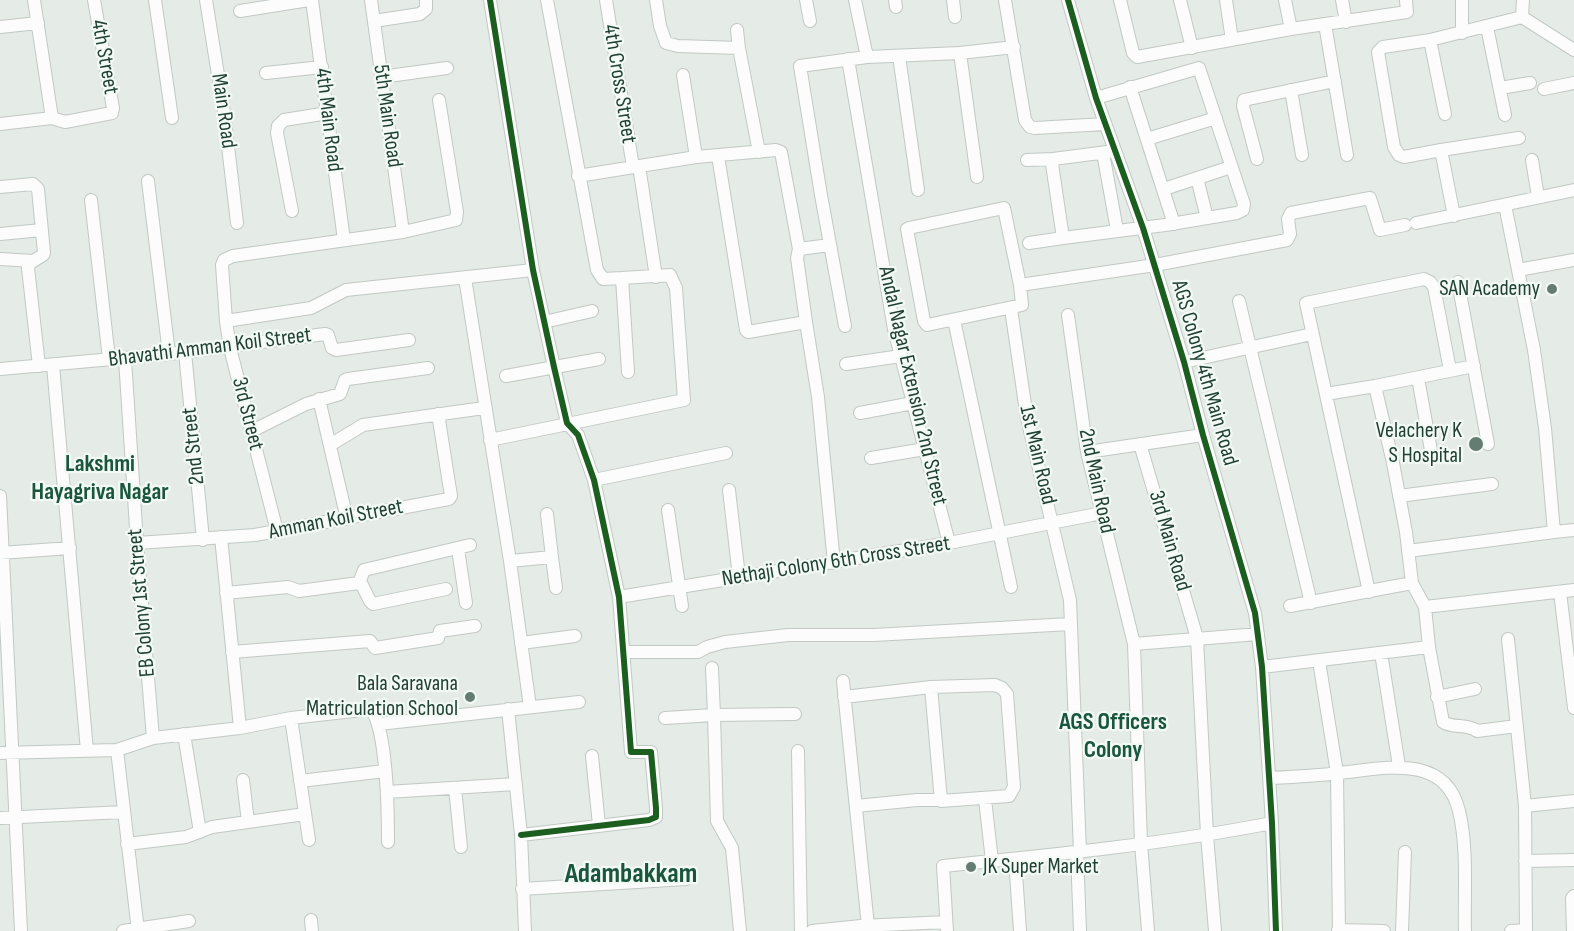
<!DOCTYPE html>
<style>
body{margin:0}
canvas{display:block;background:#e5ebe7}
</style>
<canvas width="1574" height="931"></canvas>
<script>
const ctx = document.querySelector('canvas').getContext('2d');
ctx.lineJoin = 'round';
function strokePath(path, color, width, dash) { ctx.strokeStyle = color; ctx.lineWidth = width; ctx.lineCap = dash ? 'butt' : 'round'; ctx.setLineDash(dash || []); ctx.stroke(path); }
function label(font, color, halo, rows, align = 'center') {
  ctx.font = font + ' "Sofia Sans Condensed",sans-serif'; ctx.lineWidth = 4.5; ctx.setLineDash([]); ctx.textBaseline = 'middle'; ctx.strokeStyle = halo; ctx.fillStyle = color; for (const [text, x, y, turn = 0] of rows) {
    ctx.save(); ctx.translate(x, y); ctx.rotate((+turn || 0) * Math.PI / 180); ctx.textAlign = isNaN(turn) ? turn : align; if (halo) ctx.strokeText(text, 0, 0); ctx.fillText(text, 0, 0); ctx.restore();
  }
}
const minor = new Path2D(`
 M 34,0 L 52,118
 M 155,0 L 172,118
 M 206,0 L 224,112 L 237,223
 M 312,0 L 344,240
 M 371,0 L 403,232
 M 490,0 L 533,270 L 554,367 L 567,423 L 578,435 L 594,480 L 619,597 L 631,752 L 651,752 L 656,808 L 656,817 L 649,820 L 521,835
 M 547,0 L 597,270 L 603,279 L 622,278 L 628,372
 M 606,0 L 633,167
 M 656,0 L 660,26 L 666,43 L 678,46 L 739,48
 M 806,0 L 810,21
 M 855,0 L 867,57
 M 895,0 L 896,7
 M 953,0 L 955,17
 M 1005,0 L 1025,120 L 1030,127 L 1035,128 L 1105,124
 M 1068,0 L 1096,98 L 1143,228 L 1184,362 L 1203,435 L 1255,613 L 1262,667 L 1272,823 L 1276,931
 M 1120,0 L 1133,53 L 1137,57 L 1291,29 L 1407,12 L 1406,0
 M 1180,0 L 1192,48
 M 1226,0 L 1232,40
 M 1285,0 L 1291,29
 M 1342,0 L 1346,22
 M 1462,0 L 1462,33
 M 240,11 L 309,0
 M 1522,17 L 1523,0
 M 374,21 L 420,14 L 426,9 L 426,0
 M 1325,24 L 1347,155
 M 0,27 L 38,23
 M 1487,27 L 1505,115
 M 737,30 L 739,48 L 759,152
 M 1430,40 L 1445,114
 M 960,53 L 977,177
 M 899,56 L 918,190
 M 848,59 L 894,329 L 949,543
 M 266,73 L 322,67
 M 683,75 L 696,157
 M 381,77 L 447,68
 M 1130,87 L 1174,224
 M 1500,88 L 1530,83
 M 1544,89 L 1574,83
 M 1291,90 L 1302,155
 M 1096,98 L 1199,68 L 1244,204 L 1243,210 L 1237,213 L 1165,225 L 1063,238 L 1052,164 L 1053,159 L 1115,151
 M 0,124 L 52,118 L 65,122 L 112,113 L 113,108 L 94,0
 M 1147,139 L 1216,118
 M 1441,150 L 1519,138
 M 1103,153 L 1117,230
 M 1257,159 L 1243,106 L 1244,100 L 1335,81
 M 1027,160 L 1053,159
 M 1532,160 L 1538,197
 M 639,166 L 656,277
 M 578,176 L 696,157 L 776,150 L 781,152 L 799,249 L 797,258 L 806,322 L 748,332 L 746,330 L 718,156
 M 1197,178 L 1207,218
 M 148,181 L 169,354
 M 0,187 L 33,184 L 38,189 L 44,253 L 43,255 L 30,263 L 28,268 L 39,366
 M 1164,189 L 1231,167
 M 91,200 L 109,359
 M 292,211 L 277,133 L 278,126 L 284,120 L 328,113
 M 1454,216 L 1441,150 L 1404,157 L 1399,155 L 1394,147 L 1378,52 L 1383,47 L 1430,40 L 1522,17 L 1574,50
 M 1416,223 L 1574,190
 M 0,234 L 42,230
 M 1029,243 L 1063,238
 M 799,249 L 830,245
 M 0,259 L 33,261
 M 1518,270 L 1574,260
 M 465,278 L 510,561 L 530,707
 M 1458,282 L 1488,444
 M 1020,285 L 1022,305 L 927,325 L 924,321 L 907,229 L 909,228 L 1004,208 L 1020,285 L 1155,265 L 1287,240 L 1290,234 L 1288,219 L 1291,213 L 1370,198 L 1380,230 L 1405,225
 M 1239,301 L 1311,603
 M 1011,309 L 1027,418 L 1070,600 L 1080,852
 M 1068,315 L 1087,452 L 1134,644 L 1141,843 L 1148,931
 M 954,320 L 1011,587
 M 226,321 L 311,308 L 346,290 L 533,270
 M 544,322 L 592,311
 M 806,322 L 818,397 L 834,563
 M 845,326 L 821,195 L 800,66 L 867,57 L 960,53 L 1014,47
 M 185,352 L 203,540
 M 125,359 L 137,543 L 153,738
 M 1184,362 L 1312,334
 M 846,364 L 901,356
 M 53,365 L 87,751
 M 0,369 L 169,354 L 325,334 L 328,335 L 332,348 L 336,350 L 409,340
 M 506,376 L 599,359
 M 1418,378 L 1432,456
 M 1375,386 L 1393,463 L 1406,532 L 1412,583 L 1425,607 L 1429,647 L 1443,722 C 1454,729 1466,723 1477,731 L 1517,726
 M 1326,394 L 1375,386 L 1474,366
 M 319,399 L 347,519
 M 860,413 L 913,403
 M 252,431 L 306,404 L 340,394 L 345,380 L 348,379 L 428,368
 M 490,440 L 684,400 L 676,288 L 670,275 L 622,278
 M 1140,444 L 1197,638 L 1207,835 L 1215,931
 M 330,445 L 363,425 L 484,408
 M 1087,452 L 1203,435
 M 871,458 L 925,449
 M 594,480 L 726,453
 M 729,490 L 739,577
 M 0,496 L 21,931
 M 1399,496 L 1492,484
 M 668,510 L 682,606
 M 547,514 L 552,557
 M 277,531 L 230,348 L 226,321 L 222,265 L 224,260 L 233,256 L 403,232 L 456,220 L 457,212 L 439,100
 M 1554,532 L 1574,530
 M 221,537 L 240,728
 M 137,543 L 255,535 L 449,499 L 451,496 L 438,414
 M 458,549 L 466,603
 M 1408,551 L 1554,532 L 1545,428 L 1534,350 L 1505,205
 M 0,553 L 70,548
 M 510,561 L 552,557 L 556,588
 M 361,583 L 370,601 L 373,604 L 446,589
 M 1369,592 L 1306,303 L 1424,279 L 1430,282 L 1434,287 L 1450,370
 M 1560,592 L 1574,708
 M 226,593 L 288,587 L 299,591 L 359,583 L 364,570 L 470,545
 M 619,597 L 949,543 L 1102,513
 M 1290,606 L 1412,583
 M 1425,607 L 1574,590
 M 1508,639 L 1525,806 L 1526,931
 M 521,643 L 575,636
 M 1134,644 L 1258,634
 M 232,652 L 370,641 L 375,648 L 438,638 L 440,631 L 475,626
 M 623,652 L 698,652 L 707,647 L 725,642 L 788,635 L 874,635 L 1070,624
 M 1381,653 L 1399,766
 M 1319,661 L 1337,773 L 1339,931
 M 1262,667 L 1429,647
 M 843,681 L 868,926
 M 844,697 L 931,687 L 995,685 L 1002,688 L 1007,694 L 1014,787 L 1009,796 L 941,801 L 931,687
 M 1437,697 L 1475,689
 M 508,709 L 521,835 L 525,931
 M 291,718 L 309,840
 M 665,718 L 714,715 L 712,668
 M 379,724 L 579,702
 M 184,734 L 200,832
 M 117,750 L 138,931
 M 798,751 L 801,931
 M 0,753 L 117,750 L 153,738 L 240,728 L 291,718 L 371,709 C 387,730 388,813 388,842
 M 592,756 L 599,825
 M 1269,778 C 1292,777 1316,776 1338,773 C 1382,769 1445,752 1459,811 C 1468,848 1464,893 1465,931
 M 243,780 L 248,822
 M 300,781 L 385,771
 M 455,788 L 461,847
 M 387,792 L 516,784
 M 985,799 L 992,861
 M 856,806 L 917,800 L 941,800
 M 1525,806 L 1574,801
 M 0,818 L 124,812
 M 127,844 L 186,837 L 212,827 L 305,814
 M 1077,853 L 1080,931
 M 1015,859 L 1020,931
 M 1525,861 L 1574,860
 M 522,889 L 686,879
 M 311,920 L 312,931
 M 1338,930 L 1384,931
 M 123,931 L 189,921
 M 740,931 L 732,848 L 717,821 L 714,715 L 795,714
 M 812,931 L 861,926 L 946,922
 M 947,931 L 943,866 C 1053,855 1164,844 1272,823
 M 1402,931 L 1405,852
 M 1511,931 L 1526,930
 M 1573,931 L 1572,898 L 1574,896`);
strokePath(minor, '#c2c8c4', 14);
strokePath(minor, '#fbfcfb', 12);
strokePath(new Path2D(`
 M 490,0 L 533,270 L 554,367 L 567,423 L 578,435 L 594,480 L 619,597 L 631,752 L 651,752 L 656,808 L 656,817 L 649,820 L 521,835
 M 1068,0 L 1096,98 L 1143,228 L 1184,362 L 1203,435 L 1255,613 L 1262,667 L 1272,823 L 1276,931`), '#1b5e20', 6);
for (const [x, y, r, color] of [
 [1552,289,6,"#657c72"],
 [1476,444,8,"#657c72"],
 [470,697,6,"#657c72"],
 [971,867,6,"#657c72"]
]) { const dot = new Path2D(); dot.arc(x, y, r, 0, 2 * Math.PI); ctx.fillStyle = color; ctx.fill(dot); strokePath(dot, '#f3faf5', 2); }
label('22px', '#204133', '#f3faf5', [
 ["4th Street",104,57,80],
 ["4th Cross Street",619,84,81],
 ["Main Road",223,111,82],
 ["5th Main Road",387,116,82],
 ["4th Main Road",328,120,83],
 ["Bhavathi Amman Koil Street",210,348,-7],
 ["AGS Colony 4th Main Road",1204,373,74],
 ["Andal Nagar Extension 2nd Street",912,386,77],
 ["3rd Street",247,414,76],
 ["2nd Street",194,446,-96],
 ["1st Main Road",1037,455,77],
 ["2nd Main Road",1096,481,78],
 ["Amman Koil Street",336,520,-11],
 ["3rd Main Road",1169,541,74],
 ["Nethaji Colony 6th Cross Street",836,562,-9],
 ["EB Colony 1st Street",142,603,-95]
]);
label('22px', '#204133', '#f3faf5', [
 ["SAN Academy",1540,289],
 ["Velachery K",1462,431],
 ["S Hospital",1462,456],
 ["Bala Saravana",458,684],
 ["Matriculation School",458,709],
 ["JK Super Market",983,867,"left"]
], 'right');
label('bold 24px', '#19563d', '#f3faf5', [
 ["Lakshmi",100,465],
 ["Hayagriva Nagar",100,493],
 ["AGS Officers",1113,723],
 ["Colony",1113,751]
]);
label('bold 28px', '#19563d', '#f3faf5', [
 ["Adambakkam",631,875]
]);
</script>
